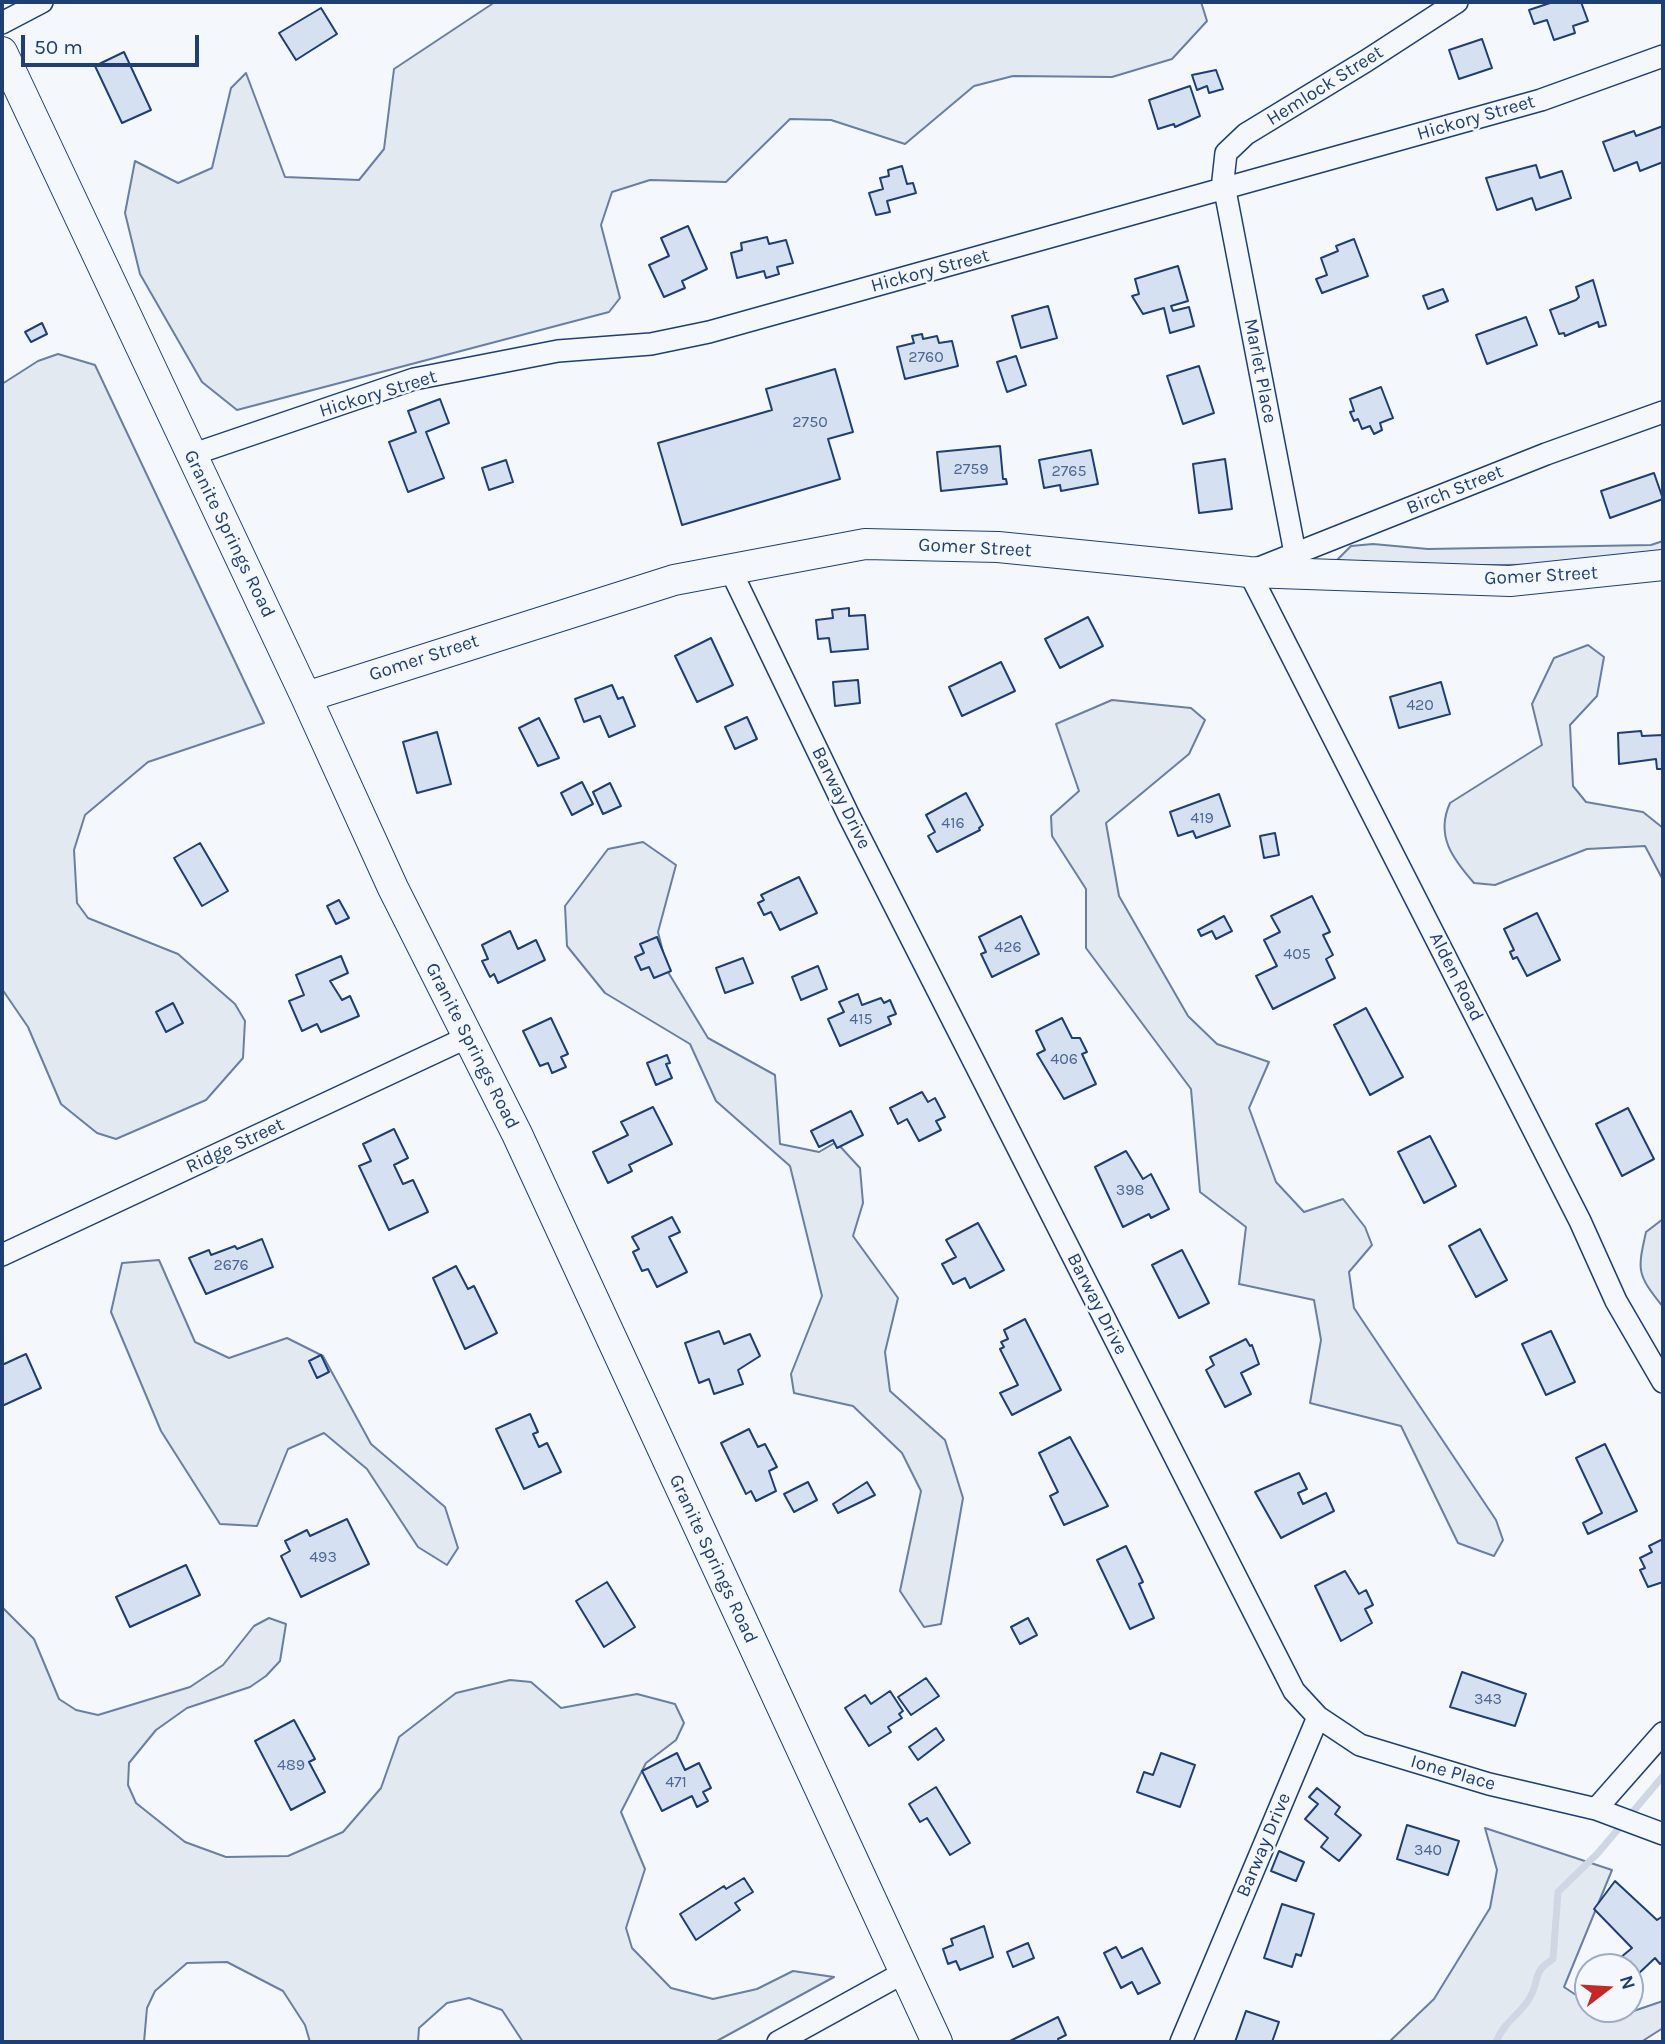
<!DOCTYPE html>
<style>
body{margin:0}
#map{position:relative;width:1665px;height:2044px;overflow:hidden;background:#f4f7fb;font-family:Karla,sans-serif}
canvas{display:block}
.frame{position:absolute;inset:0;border:4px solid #1d3f73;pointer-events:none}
.north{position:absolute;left:1574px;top:1953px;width:70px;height:70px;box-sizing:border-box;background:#f4f7fb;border:2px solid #9eadc5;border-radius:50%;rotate:73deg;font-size:19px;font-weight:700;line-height:28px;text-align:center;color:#1d3f73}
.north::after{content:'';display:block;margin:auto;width:24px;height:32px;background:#c62828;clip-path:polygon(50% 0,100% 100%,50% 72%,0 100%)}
.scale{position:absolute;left:21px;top:35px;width:178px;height:32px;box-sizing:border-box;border:4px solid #1d3f73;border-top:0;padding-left:9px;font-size:21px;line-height:24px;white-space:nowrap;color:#1d3f73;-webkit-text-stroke:5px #f4f7fb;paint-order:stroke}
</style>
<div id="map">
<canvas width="1665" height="2044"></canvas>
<div class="frame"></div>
<div class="north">N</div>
<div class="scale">50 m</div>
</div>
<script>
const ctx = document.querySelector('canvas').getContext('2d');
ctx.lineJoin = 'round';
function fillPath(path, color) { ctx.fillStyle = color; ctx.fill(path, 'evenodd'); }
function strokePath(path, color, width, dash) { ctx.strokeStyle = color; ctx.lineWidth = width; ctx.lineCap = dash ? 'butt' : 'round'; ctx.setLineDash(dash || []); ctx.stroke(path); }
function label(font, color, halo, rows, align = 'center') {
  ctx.font = font + ' Karla,sans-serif'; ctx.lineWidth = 5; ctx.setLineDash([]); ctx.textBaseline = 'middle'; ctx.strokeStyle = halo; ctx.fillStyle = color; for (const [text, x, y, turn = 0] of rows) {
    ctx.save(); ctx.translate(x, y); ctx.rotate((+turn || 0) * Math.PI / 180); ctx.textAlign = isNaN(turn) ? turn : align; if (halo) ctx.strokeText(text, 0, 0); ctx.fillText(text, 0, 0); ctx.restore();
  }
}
const green = new Path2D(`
 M 495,2 L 1201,2 L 1207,21 L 1172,59 L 1112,77 L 1013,76 L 974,86 L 905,144 L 831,120 L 790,119 L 726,182 L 650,180 L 612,192 L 601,225 L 620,298 L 609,312 L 237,410 L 202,382 L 140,274 L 125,213 L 135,161 L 178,183 L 212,168 L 231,88 L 246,73 L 285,177 L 359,180 L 384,149 L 394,69 Z
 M 58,354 L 95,365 L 264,723 L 148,762 L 85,815 L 74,850 L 77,903 L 88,918 L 178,954 L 235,1004 L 245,1021 L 243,1058 L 206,1100 L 116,1139 L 97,1133 L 61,1104 L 28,1027 L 2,989 L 2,384 L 38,361 Z
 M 1663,541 L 1663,556 L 1611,564 L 1388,566 L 1337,560 L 1351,546 L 1373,544 L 1428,549 L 1651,545 Z
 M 1588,645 L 1604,657 L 1597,696 L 1570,725 L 1573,786 L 1586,802 L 1643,812 L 1663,828 L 1663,880 L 1645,846 L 1587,849 L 1495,885 L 1474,883 C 1453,859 1435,836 1450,803 L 1542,745 L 1532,704 L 1554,658 Z
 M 1112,700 L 1191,708 L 1205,720 L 1189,754 L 1106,823 L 1119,896 L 1188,1016 L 1217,1044 L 1269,1062 L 1249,1108 L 1276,1182 L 1304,1212 L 1343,1199 L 1365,1227 L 1372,1245 L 1349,1272 L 1354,1308 L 1496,1520 L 1503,1540 L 1494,1556 L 1458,1543 L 1401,1426 L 1310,1403 L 1321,1340 L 1314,1300 L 1239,1284 L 1246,1227 L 1200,1192 L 1191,1089 L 1086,948 L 1086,889 L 1052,836 L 1051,816 L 1079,791 L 1056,724 Z
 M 643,842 L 676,865 L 658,932 L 668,972 L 708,1038 L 775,1075 L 780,1144 L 819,1152 L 836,1142 L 860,1168 L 863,1203 L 853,1236 L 898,1298 L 885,1352 L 890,1391 L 945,1440 L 963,1498 L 941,1624 L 924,1627 L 900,1591 L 921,1491 L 902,1453 L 853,1406 L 794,1393 L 791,1374 L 822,1296 L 790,1166 L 716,1101 L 690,1044 L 605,993 L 567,946 L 565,906 L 608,849 Z
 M 1663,1219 L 1663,1307 C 1637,1274 1637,1272 1646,1232 Z
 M 159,1260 L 195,1342 L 229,1358 L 287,1338 L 323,1356 L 371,1444 L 445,1507 L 458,1548 L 447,1565 L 418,1547 L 367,1469 L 324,1433 L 288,1449 L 257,1526 L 220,1524 L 161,1431 L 111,1312 L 122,1263 Z
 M 2,1607 L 34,1639 L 59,1699 L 76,1710 L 98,1715 L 190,1687 L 223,1665 L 254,1626 L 269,1618 L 286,1624 L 280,1661 L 266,1676 L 250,1687 L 187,1708 L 156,1730 L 129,1763 L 128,1785 L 136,1803 L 185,1842 L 226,1857 L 288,1856 L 343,1832 L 381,1788 L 399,1737 L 456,1693 L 510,1680 L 531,1682 L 561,1708 L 637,1694 L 675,1704 L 684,1723 L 676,1740 L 646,1763 L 621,1812 L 645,1869 L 626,1928 L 632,1948 L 671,1988 L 713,1999 L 757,1989 L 793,1971 L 834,1977 L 715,2042 L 523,2042 L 502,2010 L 469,1998 L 447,2003 L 419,2028 L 418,2042 L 310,2042 L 305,2025 L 283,1991 L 227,1962 L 187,1963 L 155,1991 L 147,2008 L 144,2042 L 2,2042 Z
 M 1485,1828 L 1612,1870 L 1564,1987 L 1588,2003 L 1588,2009 L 1596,2009 L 1610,2019 L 1663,2001 L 1663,2028 L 1641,2042 L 1389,2042 L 1434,1999 L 1490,1908 L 1497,1870 Z`);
fillPath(green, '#e3e9f0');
strokePath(green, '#687fa3', 2);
strokePath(new Path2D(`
 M 1496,2042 C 1506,2019 1518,2017 1529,1999 C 1541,1980 1530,1974 1553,1959 L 1558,1892 L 1598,1853 L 1663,1776`), '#cfd7e4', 7);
const building = new Path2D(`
 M 1553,2 L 1581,2 L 1588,21 L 1573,26 L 1575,33 L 1554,40 L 1547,20 L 1534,24 L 1529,10 Z
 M 321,8 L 337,34 L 296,60 L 279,33 Z
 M 1482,39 L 1492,68 L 1459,79 L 1449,50 Z
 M 124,52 L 151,110 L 122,123 L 95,66 Z
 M 1216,70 L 1223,89 L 1209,93 L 1207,86 L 1197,90 L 1192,75 Z
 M 1190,86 L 1200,116 L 1175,127 L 1174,124 L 1158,129 L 1149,100 Z
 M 1663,126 L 1663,162 L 1640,171 L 1637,162 L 1614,171 L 1603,142 L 1634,131 L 1636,136 Z
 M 1536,165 L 1540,178 L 1562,171 L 1571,198 L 1536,210 L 1532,198 L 1497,210 L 1486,178 Z
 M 902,166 L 907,184 L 913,183 L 916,193 L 887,201 L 890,212 L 876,215 L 869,193 L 883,189 L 880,178 L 889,176 L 888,170 Z
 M 688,226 L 707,269 L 682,281 L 685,288 L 664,297 L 649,265 L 669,256 L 661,238 Z
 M 767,237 L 769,244 L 786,240 L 793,263 L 777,267 L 779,274 L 766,278 L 764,271 L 737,278 L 731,253 L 742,250 L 741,243 Z
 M 1354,239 L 1368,276 L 1322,293 L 1316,279 L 1327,275 L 1321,258 L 1338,251 L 1336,246 Z
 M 1178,266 L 1188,301 L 1171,306 L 1173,311 L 1189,307 L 1194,326 L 1170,333 L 1164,308 L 1143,314 L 1132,296 L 1139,294 L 1135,279 Z
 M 1593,280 L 1606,325 L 1599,327 L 1598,322 L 1565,336 L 1564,333 L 1559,334 L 1550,310 L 1576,300 L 1579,297 L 1576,287 Z
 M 1443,289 L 1448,301 L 1428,309 L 1423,296 Z
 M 1048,306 L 1057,338 L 1021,348 L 1012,316 Z
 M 1526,317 L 1537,345 L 1487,364 L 1476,335 Z
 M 42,323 L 47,334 L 31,342 L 25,332 Z
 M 922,334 L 923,339 L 937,336 L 939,343 L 952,341 L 958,366 L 905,379 L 897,347 L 914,343 L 912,336 Z
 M 1016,356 L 1026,385 L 1007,392 L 997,362 Z
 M 1199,366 L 1214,413 L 1183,424 L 1167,376 Z
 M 835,369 L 853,432 L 828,439 L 840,479 L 682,525 L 658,443 L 772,410 L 766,389 Z
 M 1381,387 L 1393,418 L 1380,423 L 1382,430 L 1374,434 L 1370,426 L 1362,429 L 1358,419 L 1354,421 L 1350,412 L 1354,411 L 1350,399 Z
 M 440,399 L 449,423 L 426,432 L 444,478 L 408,492 L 389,442 L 416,432 L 408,411 Z
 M 1000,446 L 1003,479 L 1006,479 L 1007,484 L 941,491 L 937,452 Z
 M 1091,450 L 1098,484 L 1061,491 L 1060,485 L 1044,488 L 1039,460 Z
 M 1225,459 L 1232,509 L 1199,513 L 1193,464 Z
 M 506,460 L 513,482 L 489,490 L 482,468 Z
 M 1654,473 L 1663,499 L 1610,518 L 1601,491 Z
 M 849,608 L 849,616 L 865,615 L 868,649 L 831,652 L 829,638 L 818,639 L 816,620 L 833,618 L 832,610 Z
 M 1088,617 L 1103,646 L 1060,668 L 1045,639 Z
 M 711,638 L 733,685 L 697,702 L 675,656 Z
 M 1001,662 L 1015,691 L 962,716 L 949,687 Z
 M 858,680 L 860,703 L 835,706 L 833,682 Z
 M 1441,682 L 1450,714 L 1399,728 L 1390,697 Z
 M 612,685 L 618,699 L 623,697 L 635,726 L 609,737 L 600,716 L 584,722 L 575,699 Z
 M 747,717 L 757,739 L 735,749 L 725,727 Z
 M 539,718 L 559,758 L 538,766 L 519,728 Z
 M 1641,731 L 1642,736 L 1663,735 L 1663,769 L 1657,769 L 1656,759 L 1619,764 L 1618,733 Z
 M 437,732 L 451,784 L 417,793 L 403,742 Z
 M 582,782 L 593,804 L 572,815 L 561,793 Z
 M 610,783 L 621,806 L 603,814 L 593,792 Z
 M 966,793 L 983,825 L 979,828 L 980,830 L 937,852 L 928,836 L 935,832 L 926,815 Z
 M 1219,794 L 1230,826 L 1196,838 L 1193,831 L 1178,836 L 1170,812 Z
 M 1275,833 L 1279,855 L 1264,858 L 1260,836 Z
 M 200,843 L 228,891 L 202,906 L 174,858 Z
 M 799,877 L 817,913 L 780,930 L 771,912 L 764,915 L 758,903 L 764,900 L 761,895 Z
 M 1312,896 L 1330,932 L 1323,935 L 1333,955 L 1326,959 L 1335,978 L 1273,1009 L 1256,976 L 1277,966 L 1264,940 L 1280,932 L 1271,916 Z
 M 339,900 L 349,918 L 336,924 L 327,906 Z
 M 1537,913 L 1560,960 L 1527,976 L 1517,957 L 1513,959 L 1510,952 L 1514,950 L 1504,929 Z
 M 1021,916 L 1039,954 L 992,977 L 981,954 L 986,952 L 979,937 Z
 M 1224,916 L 1232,931 L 1216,939 L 1212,931 L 1201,936 L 1198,930 Z
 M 510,931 L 518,949 L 536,940 L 545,960 L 498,983 L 494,974 L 490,977 L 482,961 L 488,959 L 482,945 Z
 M 657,937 L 671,971 L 654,978 L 649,967 L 641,970 L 635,957 L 644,953 L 640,944 Z
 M 341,956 L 348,973 L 330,981 L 342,1000 L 350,996 L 359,1016 L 321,1032 L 317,1024 L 302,1031 L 289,1001 L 304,995 L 296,975 Z
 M 743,958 L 753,983 L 725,993 L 716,968 Z
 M 818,966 L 827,989 L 801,1000 L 792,977 Z
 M 858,994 L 862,1005 L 881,998 L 884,1003 L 890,1000 L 896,1014 L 888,1017 L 891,1024 L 840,1046 L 828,1019 L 844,1012 L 839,1002 Z
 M 173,1003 L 183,1023 L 166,1032 L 156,1012 Z
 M 1366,1008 L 1403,1077 L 1370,1095 L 1334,1025 Z
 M 551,1018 L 568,1054 L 561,1057 L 566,1067 L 552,1073 L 548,1063 L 540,1066 L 523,1031 Z
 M 1062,1018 L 1072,1038 L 1080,1038 L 1087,1052 L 1082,1054 L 1096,1084 L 1064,1099 L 1037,1054 L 1045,1050 L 1036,1031 Z
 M 667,1055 L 670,1063 L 666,1064 L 672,1078 L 656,1085 L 647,1063 Z
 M 922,1092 L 928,1102 L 935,1098 L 945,1117 L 936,1121 L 941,1130 L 919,1141 L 907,1119 L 898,1124 L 890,1108 Z
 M 653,1107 L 672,1144 L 629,1165 L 632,1171 L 608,1183 L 593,1152 L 628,1135 L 621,1122 Z
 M 1628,1108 L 1654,1159 L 1622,1176 L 1596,1124 Z
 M 851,1111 L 863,1135 L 837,1148 L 833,1140 L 819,1147 L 811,1131 Z
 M 394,1129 L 408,1158 L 394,1165 L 403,1184 L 413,1180 L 428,1212 L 389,1230 L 359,1166 L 371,1161 L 363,1144 Z
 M 1430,1136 L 1456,1186 L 1424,1203 L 1398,1152 Z
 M 1126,1151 L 1143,1179 L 1151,1174 L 1169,1209 L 1151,1218 L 1149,1214 L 1123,1227 L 1095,1167 Z
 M 672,1217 L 680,1232 L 669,1237 L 687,1272 L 657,1287 L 648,1269 L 642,1271 L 633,1252 L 639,1249 L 632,1237 Z
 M 978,1223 L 1004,1270 L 970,1288 L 965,1278 L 953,1284 L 942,1264 L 956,1257 L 946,1240 Z
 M 1480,1229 L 1507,1280 L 1476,1297 L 1449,1246 Z
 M 262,1239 L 273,1267 L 206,1294 L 189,1258 L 209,1250 L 211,1255 L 235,1246 L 237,1249 Z
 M 1182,1250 L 1209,1303 L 1179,1318 L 1152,1265 Z
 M 456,1266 L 468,1289 L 474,1286 L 497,1333 L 465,1349 L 433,1278 Z
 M 1025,1319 L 1061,1390 L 1012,1415 L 1000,1393 L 1018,1385 L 1000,1349 L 1004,1347 L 1001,1342 L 1008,1339 L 1004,1330 Z
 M 719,1331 L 724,1344 L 750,1334 L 760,1356 L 738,1370 L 743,1384 L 714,1394 L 709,1379 L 699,1383 L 685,1343 Z
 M 1551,1331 L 1575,1382 L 1546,1395 L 1522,1344 Z
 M 1246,1339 L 1250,1346 L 1252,1345 L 1259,1364 L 1241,1373 L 1251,1394 L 1225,1407 L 1206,1370 L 1214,1365 L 1210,1357 Z
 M 26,1354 L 41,1388 L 2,1406 L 2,1365 Z
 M 321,1355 L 329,1372 L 317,1378 L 309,1361 Z
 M 530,1414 L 538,1432 L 533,1434 L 539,1447 L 547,1443 L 561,1472 L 524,1489 L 496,1429 Z
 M 749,1429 L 758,1447 L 765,1444 L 777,1467 L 769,1471 L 776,1491 L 756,1501 L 751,1491 L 746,1494 L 721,1443 Z
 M 1070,1437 L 1108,1506 L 1064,1525 L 1050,1496 L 1058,1492 L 1039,1453 Z
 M 1605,1444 L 1637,1511 L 1588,1534 L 1583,1523 L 1602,1513 L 1576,1458 Z
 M 1299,1473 L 1307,1489 L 1298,1493 L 1303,1504 L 1326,1493 L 1334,1511 L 1281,1538 L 1255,1492 Z
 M 808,1482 L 817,1500 L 794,1512 L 784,1494 Z
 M 867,1482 L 875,1495 L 838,1513 L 833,1504 Z
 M 347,1519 L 369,1564 L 301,1597 L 281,1556 L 290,1551 L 285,1541 L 307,1530 L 310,1536 Z
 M 1663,1539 L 1663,1582 L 1648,1587 L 1640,1570 L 1645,1568 L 1640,1558 L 1652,1552 L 1649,1546 Z
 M 1126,1546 L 1143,1582 L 1139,1584 L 1154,1618 L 1130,1629 L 1097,1560 Z
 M 186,1565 L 200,1595 L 130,1627 L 116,1597 Z
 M 1345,1571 L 1359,1594 L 1366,1590 L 1373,1605 L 1365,1609 L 1372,1623 L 1341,1641 L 1315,1586 Z
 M 607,1582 L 635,1627 L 604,1647 L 576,1601 Z
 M 1028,1618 L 1037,1635 L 1020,1644 L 1011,1627 Z
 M 1462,1672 L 1526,1694 L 1515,1726 L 1450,1707 Z
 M 926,1678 L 939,1696 L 911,1715 L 898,1697 Z
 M 890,1691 L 903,1711 L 899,1714 L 902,1718 L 888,1727 L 891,1732 L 869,1746 L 845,1708 L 865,1695 L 871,1704 Z
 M 294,1720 L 315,1759 L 309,1762 L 325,1792 L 291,1810 L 255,1741 Z
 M 936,1728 L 944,1740 L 918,1760 L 909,1747 Z
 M 677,1753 L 685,1770 L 699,1763 L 711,1788 L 703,1792 L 708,1801 L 697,1807 L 692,1796 L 662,1811 L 642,1771 Z
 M 1161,1753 L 1195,1765 L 1180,1807 L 1137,1792 L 1144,1772 L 1153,1775 Z
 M 936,1787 L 970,1843 L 950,1855 L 927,1818 L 920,1822 L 909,1804 Z
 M 1317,1788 L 1340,1807 L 1335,1814 L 1361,1835 L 1339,1861 L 1321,1847 L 1328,1838 L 1305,1819 L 1318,1804 L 1309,1797 Z
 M 1407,1825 L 1459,1841 L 1448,1875 L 1397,1859 Z
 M 1279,1851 L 1304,1862 L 1296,1881 L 1271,1871 Z
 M 744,1878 L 753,1892 L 735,1903 L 740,1910 L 696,1940 L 680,1914 L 724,1886 L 726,1889 Z
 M 1615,1881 L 1657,1920 L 1663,1916 L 1663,1961 L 1660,1964 L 1655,1958 L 1635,1977 L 1620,1958 L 1632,1948 L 1594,1909 Z
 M 1282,1904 L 1314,1914 L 1301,1956 L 1296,1954 L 1292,1967 L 1264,1958 Z
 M 984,1926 L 993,1957 L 960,1970 L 956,1961 L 948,1964 L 943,1949 L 953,1945 L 951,1939 Z
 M 1028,1943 L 1034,1958 L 1013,1967 L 1007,1952 Z
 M 1116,1947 L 1122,1958 L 1142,1948 L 1160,1983 L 1138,1994 L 1132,1982 L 1121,1988 L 1104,1953 Z
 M 1246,2011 L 1279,2022 L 1272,2042 L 1235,2042 Z
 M 1058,2017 L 1066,2035 L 1058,2039 L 1059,2042 L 1008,2042 Z`);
fillPath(building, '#d5e0f0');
strokePath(building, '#1d3f73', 2);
const street = new Path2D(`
 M 2,23 L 42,2
 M 1663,412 L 1546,454 L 1249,572 L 1580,1221 L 1616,1301 L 1663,1382
 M 191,455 L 414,379 L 558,351 L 651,344 L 709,332 L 1541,100 L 1663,56
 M 1295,553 L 1223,180 L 1226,153 L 1246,134 L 1366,61 L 1457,2
 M 729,567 L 849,816 L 1294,1691 L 1318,1717 L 1181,2042
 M 2,1255 L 468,1037
 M 1318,1717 L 1360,1745 L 1489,1784 L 1596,1809 L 1663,1834
 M 1596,1809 L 1663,1733
 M 778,2042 L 903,1973`);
const secondary = new Path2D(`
 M 2,52 L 306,697 L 393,888 L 517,1134 L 937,2042
 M 306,697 L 674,580 L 865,544 L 998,547 L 1249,572 L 1510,581 L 1663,565`);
strokePath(street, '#1d3f73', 24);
strokePath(secondary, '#1d3f73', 32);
strokePath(street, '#f4f7fb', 21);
strokePath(secondary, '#f4f7fb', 30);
label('16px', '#4b6792', null, [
 ["2760",926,357],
 ["2750",810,422],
 ["2759",971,469],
 ["2765",1069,471],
 ["420",1420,705],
 ["419",1202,818],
 ["416",953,823],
 ["426",1008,947],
 ["405",1297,954],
 ["415",861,1019],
 ["406",1064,1059],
 ["398",1130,1190],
 ["2676",231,1265],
 ["493",323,1557],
 ["343",1488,1699],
 ["489",291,1765],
 ["471",676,1782],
 ["340",1428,1850]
]);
label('19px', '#1d3f73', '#f4f7fb', [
 ["Hemlock Street",1325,86,-32],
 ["Hickory Street",1476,118,-16],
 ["Hickory Street",930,271,-15],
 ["Marlet Place",1260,371,79],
 ["Hickory Street",378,394,-17],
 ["Birch Street",1455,490,-22],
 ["Granite Springs Road",229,534,64],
 ["Gomer Street",975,548,3],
 ["Gomer Street",1541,576,-3],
 ["Gomer Street",424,658,-18],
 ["Barway Drive",841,798,64],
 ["Alden Road",1456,977,63],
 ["Granite Springs Road",472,1046,63],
 ["Ridge Street",235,1146,-25],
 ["Barway Drive",1097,1304,63],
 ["Granite Springs Road",713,1559,65],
 ["Ione Place",1453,1773,16],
 ["Barway Drive",1264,1845,-67]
]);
</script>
